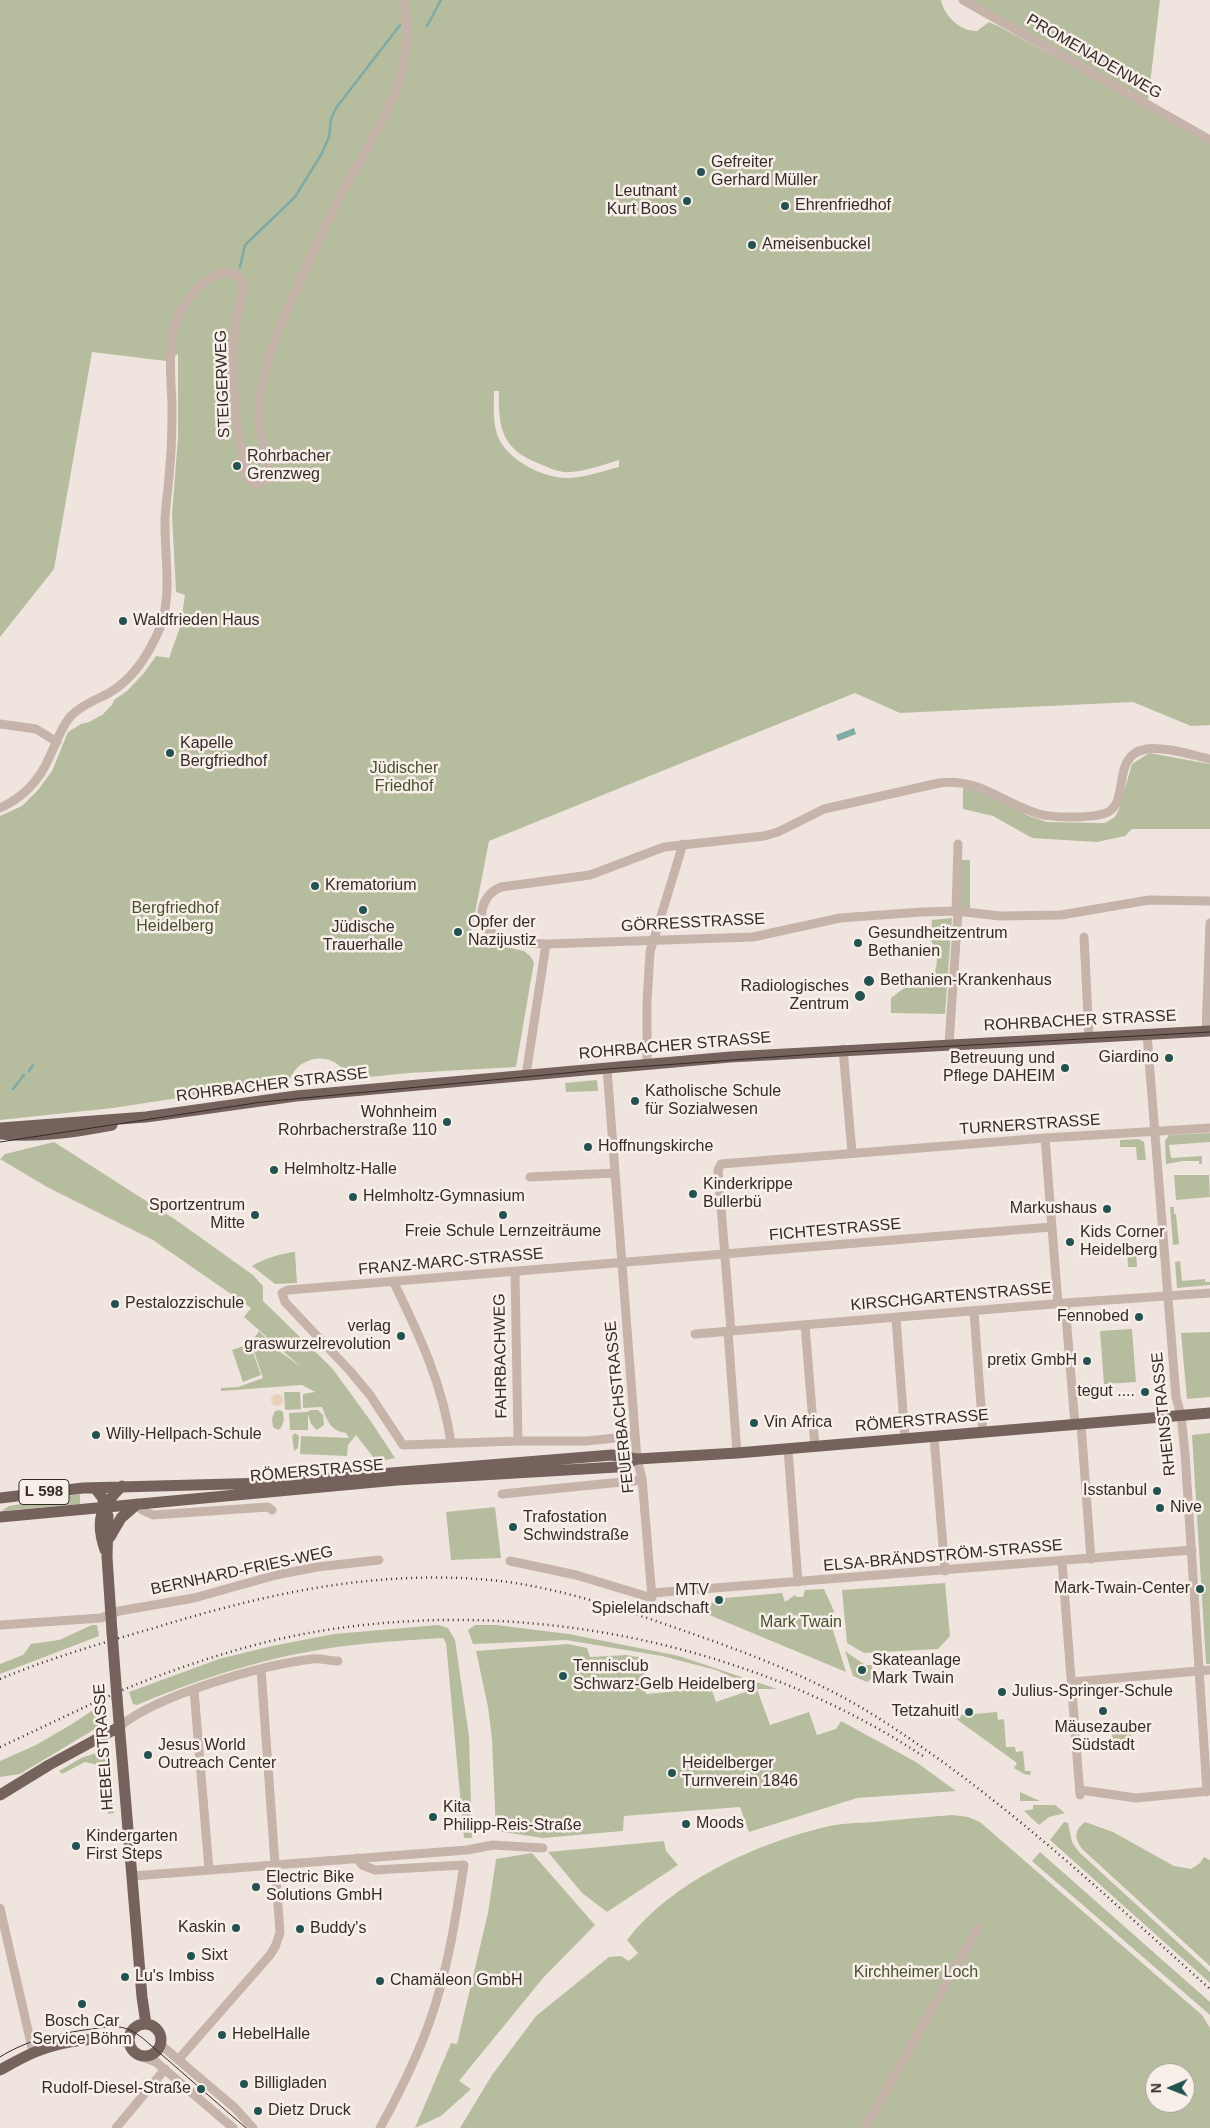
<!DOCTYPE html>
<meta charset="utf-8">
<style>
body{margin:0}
#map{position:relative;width:1210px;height:2128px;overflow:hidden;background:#f0e5de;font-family:Arial,sans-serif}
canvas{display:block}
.north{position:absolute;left:1145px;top:2063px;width:50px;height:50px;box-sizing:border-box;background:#f8efe9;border:1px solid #aaa19c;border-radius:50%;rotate:269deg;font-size:14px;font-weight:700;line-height:20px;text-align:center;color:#352c29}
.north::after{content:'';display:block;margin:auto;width:18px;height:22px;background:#235250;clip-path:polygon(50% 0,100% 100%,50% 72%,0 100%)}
</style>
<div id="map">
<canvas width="1210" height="2128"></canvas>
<div class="north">N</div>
</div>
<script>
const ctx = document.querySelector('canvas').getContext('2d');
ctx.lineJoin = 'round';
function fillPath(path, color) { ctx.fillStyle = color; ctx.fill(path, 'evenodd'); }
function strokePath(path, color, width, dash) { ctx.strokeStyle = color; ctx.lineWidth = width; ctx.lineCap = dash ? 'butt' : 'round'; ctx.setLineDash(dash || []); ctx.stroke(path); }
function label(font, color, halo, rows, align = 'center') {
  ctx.font = font + ' Arial,sans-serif'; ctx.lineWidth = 5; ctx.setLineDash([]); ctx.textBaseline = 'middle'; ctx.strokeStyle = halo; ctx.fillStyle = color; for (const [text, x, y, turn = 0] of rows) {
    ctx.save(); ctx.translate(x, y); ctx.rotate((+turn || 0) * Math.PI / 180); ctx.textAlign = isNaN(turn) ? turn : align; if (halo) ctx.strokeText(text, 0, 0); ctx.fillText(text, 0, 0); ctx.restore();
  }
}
fillPath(new Path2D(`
 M 0,0 L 941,0 C 944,16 961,32 977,31 L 989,22 L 1000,27 L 1210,142 L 1210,725 L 1191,726 L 1133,702 L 900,713 L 855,693 L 489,841 L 470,939 L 524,951 L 530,956 L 534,962 L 516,1067 L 409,1073 L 349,1079 C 337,1051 300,1052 289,1081 L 113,1108 L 0,1120 L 0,816 L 22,806 L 38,790 L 52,771 L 68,732 L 81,724 L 89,722 L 102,715 L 112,705 L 114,700 L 127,691 L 144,673 L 156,656 L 169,658 L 180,627 L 185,595 L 176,592 L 172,515 L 178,437 L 178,354 L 166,361 L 92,352 L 54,569 L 0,637 ZM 494,391 L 499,391 C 498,428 502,450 540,464 C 550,468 559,473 570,472 C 586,471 603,465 619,460 L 619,467 C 603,471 586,477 569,478 C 545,479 512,462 500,441 C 492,426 494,407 494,391 Z
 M 972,0 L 1160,0 L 1148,101 L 973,1 Z
 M 1149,753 L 1210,764 L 1210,829 L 1132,829 L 1125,836 L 1097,842 L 1032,838 L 993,816 L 963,809 L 963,786 L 984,793 L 1029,816 L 1047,822 L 1105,823 L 1115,817 L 1119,809 L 1132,764 Z
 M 960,860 L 970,860 L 970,909 L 959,907 Z
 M 952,918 L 945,1014 L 891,1013 L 891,998 L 904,988 L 930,987 L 930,980 C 939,969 939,952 931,941 L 932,920 Z
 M 597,1080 L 598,1091 L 566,1092 L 565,1083 Z
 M 1210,1133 L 1210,1142 L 1169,1145 L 1171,1158 L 1202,1156 L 1202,1164 L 1199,1164 L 1199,1161 L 1182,1161 L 1166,1164 L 1165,1141 L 1169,1135 Z
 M 1139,1139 L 1144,1142 L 1146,1160 L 1137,1160 L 1136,1147 L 1120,1147 L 1120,1140 Z
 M 54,1142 L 176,1220 L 253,1275 L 263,1286 L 263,1301 L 332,1368 L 370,1420 L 395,1458 L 377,1462 L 356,1435 L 348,1445 L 347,1456 L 300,1454 L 301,1436 L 349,1438 L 346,1433 C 331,1431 327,1421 322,1407 L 303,1408 L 303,1394 L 315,1392 L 302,1385 L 221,1391 L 221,1388 L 238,1387 L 263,1378 L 251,1343 L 259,1331 L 279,1351 L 301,1367 L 244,1317 L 251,1308 L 153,1240 L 47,1187 L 0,1159 L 5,1154 Z
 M 1174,1175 L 1209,1175 L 1210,1197 L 1176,1200 Z
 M 1170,1207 L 1174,1207 L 1174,1214 L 1176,1214 L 1179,1244 L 1173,1245 Z
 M 1136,1249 L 1137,1267 L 1128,1267 L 1127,1250 Z
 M 295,1252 L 297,1283 L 275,1284 L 252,1266 C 263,1259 282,1253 295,1252 Z
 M 1180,1261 L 1182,1281 L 1205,1279 L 1205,1282 L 1210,1282 L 1210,1285 L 1177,1288 L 1175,1262 Z
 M 1132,1329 L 1136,1382 L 1104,1384 L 1100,1331 Z
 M 1210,1332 L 1210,1397 L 1187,1399 L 1181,1333 Z
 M 250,1344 L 261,1375 L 243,1382 L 232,1350 Z
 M 284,1392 L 300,1392 L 301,1409 L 285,1410 Z
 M 280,1410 L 283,1412 L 284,1420 L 281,1428 L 278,1430 L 273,1427 L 272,1418 L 275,1411 Z
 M 311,1410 L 318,1410 L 323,1415 L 324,1425 L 317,1430 L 311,1424 L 308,1414 L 308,1430 L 290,1430 L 289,1413 L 307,1412 Z
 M 295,1433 L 299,1436 L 298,1448 L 294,1451 L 292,1436 Z
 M 1210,1433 L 1210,1664 L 1206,1664 L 1192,1435 Z
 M 80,1494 L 80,1504 L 1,1511 L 9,1506 Z
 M 495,1507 L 501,1558 L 451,1560 L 446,1512 Z
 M 945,1583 L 950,1636 L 938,1649 L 864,1653 L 847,1643 L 842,1590 Z
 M 824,1589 L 834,1611 L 833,1615 L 831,1615 L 829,1626 L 832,1627 L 846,1672 L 702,1612 L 709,1603 L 725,1602 L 725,1598 L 782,1593 L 785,1602 L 795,1595 L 797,1597 L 803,1597 L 805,1590 Z
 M 92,1625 L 97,1625 L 99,1636 L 0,1674 L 0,1664 L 23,1655 L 31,1644 L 59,1640 Z
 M 438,1625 L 448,1628 L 455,1640 L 469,1736 L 472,1838 L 464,1838 L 446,1643 L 443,1638 C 411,1640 377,1642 345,1646 C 273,1655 203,1677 137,1705 L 133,1704 L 129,1692 L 219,1659 L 272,1646 L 334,1634 Z
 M 475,1625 L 496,1625 L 569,1634 L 679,1656 L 777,1689 L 757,1689 L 770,1725 L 809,1712 L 817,1735 L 836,1729 L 841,1721 L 916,1762 L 956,1791 L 857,1798 L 749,1832 L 740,1807 L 624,1816 L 623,1831 L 543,1838 L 496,1831 L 492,1739 L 488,1707 L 476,1651 L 568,1644 L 587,1648 L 590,1657 L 626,1655 L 643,1658 L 646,1694 L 711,1688 L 716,1702 L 757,1688 L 716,1670 L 662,1656 L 566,1640 L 473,1644 L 468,1630 Z
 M 845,1651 L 865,1665 L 872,1665 L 873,1678 L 867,1682 L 853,1676 Z
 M 104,1703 C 104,1714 103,1721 95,1729 L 20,1774 L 0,1777 L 0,1761 L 36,1745 L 72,1724 Z
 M 997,1712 L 998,1720 L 1004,1719 L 1006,1747 L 1015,1747 L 1016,1752 L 1023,1751 L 1025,1771 L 1031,1771 L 1030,1775 L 1024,1774 L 1014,1768 L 1017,1763 L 952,1716 Z
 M 1131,1728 L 1132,1751 L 1113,1752 L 1112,1730 Z
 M 96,1753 L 104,1753 L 110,1761 L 114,1813 L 108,1814 L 107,1793 L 110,1785 L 108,1777 L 98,1765 L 85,1762 L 62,1774 L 59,1771 L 81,1758 Z
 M 1020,1792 L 1040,1801 L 1020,1801 Z
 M 1033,1805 L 1055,1805 L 1065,1813 L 1049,1817 L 1039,1825 L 1024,1811 L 1033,1809 Z
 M 953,1815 L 968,1817 L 980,1822 L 1202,2015 L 1210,2028 L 1210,2128 L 460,2128 L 492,2075 L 536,2016 L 609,1957 L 621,1956 L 629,1961 L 638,1953 L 627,1940 C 671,1882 755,1844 825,1827 C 840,1823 858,1823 874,1822 C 900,1819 927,1817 953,1815 ZM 1155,2073 L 1185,2073 L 1185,2103 L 1155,2103 Z
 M 1064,1822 L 1068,1823 L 1072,1842 L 1079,1852 L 1210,1972 L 1210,1983 L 1050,1840 Z
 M 1085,1822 L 1113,1832 L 1174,1866 L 1191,1869 L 1200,1863 L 1204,1857 L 1210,1860 L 1210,1966 L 1082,1849 C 1074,1837 1074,1831 1085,1822 Z
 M 664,1841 L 666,1851 L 678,1865 L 607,1912 L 582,1893 L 548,1852 Z
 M 1040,1852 L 1210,2002 L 1210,2015 L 1032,1861 Z
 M 532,1853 L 595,1925 L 543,1978 L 459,2081 L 471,2089 L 441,2116 L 415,2128 L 451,2043 L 457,2044 L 488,1913 L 496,1859 Z`), '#b6bd9f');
fillPath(new Path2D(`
 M271 1400a6 6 0 1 1 12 0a6 6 0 1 1-12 0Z`), '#e7d2b8');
fillPath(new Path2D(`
 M 854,728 L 856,734 L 838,741 L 836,735 Z`), '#80aaa6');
strokePath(new Path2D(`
 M 427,26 L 441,0
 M 240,267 L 245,245 L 295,197 L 322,153 L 329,137 L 331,119 L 336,108 L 400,25
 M 29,1071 L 33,1065
 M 13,1089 L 24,1075`), '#80aaa6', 2.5);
strokePath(new Path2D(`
 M 963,0 L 1210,140
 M 0,724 L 36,729 L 57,742
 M 1210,759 C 1192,755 1164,746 1146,749 C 1108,756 1133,806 1103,814 C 1088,818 1054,818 1039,814 C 1004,804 978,777 939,783 L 824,809 L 778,832 L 764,836 L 664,847 L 590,875 L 501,887 C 482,894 474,920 492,933 C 503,941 532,944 546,944 L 753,937 L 840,918 L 922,912 L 956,911 L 1000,916 L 1061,915 L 1149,900 L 1210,901
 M 0,808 C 22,798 39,781 49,758 C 56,744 60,729 70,717 C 81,705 96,700 109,693 C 131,680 144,661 155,639 C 175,601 164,560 165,519 C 166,501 169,483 170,464 C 172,445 172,425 172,405 C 171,375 166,337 181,310 C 189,296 215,266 233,274 C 239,276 242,281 242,287 C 242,303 235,320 234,337 C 231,380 236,428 245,471 L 248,478 L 255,484 L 261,483 C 264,481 267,479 268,475 C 270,466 259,433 259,419 C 258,380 273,342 289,306 C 305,268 323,230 342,193 C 376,128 419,78 404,0
 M 956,911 L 958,844
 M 1084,937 L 1089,1037
 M 1206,1031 L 1210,923
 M 1147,1034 L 1176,1397 L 1181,1415 L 1185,1453 L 1207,1792
 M 949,1044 L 958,912
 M 843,1049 L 852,1153
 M 647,1064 L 647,1002 L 650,952 L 683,844
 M 526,1075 L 546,944
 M 1045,1138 L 1058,1304
 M 530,1177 L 615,1173
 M 515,1271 L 518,1441
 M 393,1281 C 419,1334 443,1385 451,1443
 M 1065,1303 L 1075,1425
 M 974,1312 L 983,1433
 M 896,1318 L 905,1439
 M 805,1325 L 815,1447
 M 728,1331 L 737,1453
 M 731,1331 L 718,1170 L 721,1164 L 1045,1138 L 1210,1128
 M 695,1334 L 1065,1303 L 1210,1293
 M 1081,1424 L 1091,1559
 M 635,1436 L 586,1441 L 518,1441 L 403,1445 L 370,1395 L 350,1371 L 285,1302 L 282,1293 L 288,1290 L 1051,1227
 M 934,1437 L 945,1571
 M 788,1449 L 798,1582
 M 502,1494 L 642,1480
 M 137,1504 L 142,1510 L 153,1515 L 268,1507 L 272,1510
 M 510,1561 L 576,1575 L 652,1598 L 642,1478 L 637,1459 L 607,1068
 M 1062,1561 L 1080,1795
 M 652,1593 L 1192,1550
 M 0,1625 L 101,1618 L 119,1611 L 194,1598 L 276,1575 L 317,1567 L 379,1560
 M 1072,1682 L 1210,1670
 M 194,1690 L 209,1870
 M 119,1727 C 157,1695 262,1665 312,1659 C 321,1658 329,1661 338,1661
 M 1080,1790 L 1136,1798 L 1210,1791
 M 357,1858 L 362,1865 L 375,1870 L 464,1865 C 457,1908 451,1951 439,1992 C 426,2040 404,2085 380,2128
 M 133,1876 L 467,1850 L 493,1845 L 543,1848
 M 0,1908 L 33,2052
 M 161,2045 L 235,2108 L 253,2128
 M 137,2055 L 156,2062 L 233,2128
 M 178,2060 L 270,1955 L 275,1947 L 280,1933 L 261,1669
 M 116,2128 L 165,2069
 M 865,2128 L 978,1927`), '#c6b4ab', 9);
strokePath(new Path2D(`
 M 0,1128 L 146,1117 L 296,1096 L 730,1057 L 1210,1031
 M 0,1134 C 37,1138 76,1132 112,1125
 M 95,1488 L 102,1497 L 108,1516 L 107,1557 L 112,1632
 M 0,1498 L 83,1488 L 268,1483 L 612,1455 L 637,1459 L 737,1453 L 1210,1413
 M 0,1517 L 397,1480 L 617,1467 L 637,1459
 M 110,1537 L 121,1518 L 137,1504
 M 105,1550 C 95,1521 100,1507 122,1486
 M 117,1698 L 142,1997 L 146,2024
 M 0,1795 L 49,1765 L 119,1727
 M129 2040a16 16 0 1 1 32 0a16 16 0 1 1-32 0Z
 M 0,2070 C 11,2064 23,2057 35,2052 C 58,2042 104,2034 128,2042`), '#75625c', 11);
strokePath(new Path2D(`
 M 0,1142 L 262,1102 L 607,1069 L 844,1052 L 1210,1032
 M 0,2057 C 27,2040 53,2035 84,2030 C 95,2029 107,2026 119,2027 C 129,2028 138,2034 146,2041 L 246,2128`), '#352c29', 1);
strokePath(new Path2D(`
 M 0,1679 C 50,1658 102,1643 154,1628 C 267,1593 381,1568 500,1581 C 567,1589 633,1613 696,1635 C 762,1658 827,1684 886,1723 C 1004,1799 1106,1896 1210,1989
 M 0,1747 C 33,1732 65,1716 98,1701 C 143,1680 192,1663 240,1649 C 465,1585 732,1629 926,1758`), '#352c29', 2.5, [1, 4]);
strokePath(new Path2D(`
 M 112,1632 L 117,1698`), '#75625c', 11);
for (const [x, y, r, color] of [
 [701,172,5,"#235250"],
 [687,201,5,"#235250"],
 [785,206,5,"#235250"],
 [752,245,5,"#235250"],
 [237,466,5,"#235250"],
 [123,621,5,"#235250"],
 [170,753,5,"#235250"],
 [315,886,5,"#235250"],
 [363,910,5,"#235250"],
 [458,932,5,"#235250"],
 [858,943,5,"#235250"],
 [869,981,6,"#235250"],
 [860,996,6,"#235250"],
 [1169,1058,5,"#235250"],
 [1065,1068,5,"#235250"],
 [635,1101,5,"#235250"],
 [447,1122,5,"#235250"],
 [588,1147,5,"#235250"],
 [274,1170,5,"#235250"],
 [693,1194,5,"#235250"],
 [353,1197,5,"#235250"],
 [1107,1209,5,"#235250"],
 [255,1215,5,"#235250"],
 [503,1215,5,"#235250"],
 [1070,1242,5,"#235250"],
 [115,1304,5,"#235250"],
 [1139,1317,5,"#235250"],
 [401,1336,5,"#235250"],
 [1087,1361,5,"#235250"],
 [1145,1392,5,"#235250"],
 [754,1423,5,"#235250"],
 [96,1435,5,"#235250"],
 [1157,1491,5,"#235250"],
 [1160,1508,5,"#235250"],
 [513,1527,5,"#235250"],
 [1200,1589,5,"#235250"],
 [719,1600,5,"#235250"],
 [862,1670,5,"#235250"],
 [563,1676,5,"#235250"],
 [1002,1692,5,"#235250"],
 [1103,1711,5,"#235250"],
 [969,1712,5,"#235250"],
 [148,1755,5,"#235250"],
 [672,1773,5,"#235250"],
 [433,1817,5,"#235250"],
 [686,1824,5,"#235250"],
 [76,1846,5,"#235250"],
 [256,1887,5,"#235250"],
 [236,1928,5,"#235250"],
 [300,1929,5,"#235250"],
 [191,1956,5,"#235250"],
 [125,1977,5,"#235250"],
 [380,1981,5,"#235250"],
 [82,2004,5,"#235250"],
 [222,2035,5,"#235250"],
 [244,2084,5,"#235250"],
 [201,2089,5,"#235250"],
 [258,2111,5,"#235250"]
]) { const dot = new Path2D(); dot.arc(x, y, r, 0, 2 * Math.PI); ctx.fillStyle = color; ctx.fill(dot); strokePath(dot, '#f8efe9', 2); }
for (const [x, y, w] of [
 [44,1492,50]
]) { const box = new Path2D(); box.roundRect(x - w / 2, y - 12.5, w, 25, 4); ctx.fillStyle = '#f8efe9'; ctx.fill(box); strokePath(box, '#352c29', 1); }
label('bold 15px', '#352c29', null, [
 ["L 598",44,1492]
]);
label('16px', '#352c29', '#f8efe9', [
 ["PROMENADENWEG",1094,57,30],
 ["STEIGERWEG",223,384,-92],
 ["GÖRRESSTRASSE",693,923,-3],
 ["ROHRBACHER STRASSE",1080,1021,-3],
 ["ROHRBACHER STRASSE",675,1046,-5],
 ["ROHRBACHER STRASSE",272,1085,-7],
 ["TURNERSTRASSE",1030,1125,-4],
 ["FICHTESTRASSE",835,1230,-5],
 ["FRANZ-MARC-STRASSE",451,1262,-5],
 ["KIRSCHGARTENSTRASSE",951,1297,-5],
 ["FAHRBACHWEG",501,1356,-91],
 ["FEUERBACHSTRASSE",620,1407,-96],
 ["RHEINSTRASSE",1164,1414,-96],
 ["RÖMERSTRASSE",922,1421,-5],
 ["RÖMERSTRASSE",317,1471,-5],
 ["ELSA-BRÄNDSTRÖM-STRASSE",943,1556,-5],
 ["BERNHARD-FRIES-WEG",242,1571,-12],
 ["HEBELSTRASSE",104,1747,-94]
]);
label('16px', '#352c29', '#f8efe9', [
 ["Gefreiter",711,163],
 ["Gerhard Müller",711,181],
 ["Leutnant",677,192,"right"],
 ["Kurt Boos",677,210,"right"],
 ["Ehrenfriedhof",795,206],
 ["Ameisenbuckel",762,245],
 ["Rohrbacher",247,457],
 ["Grenzweg",247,475],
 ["Waldfrieden Haus",133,621],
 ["Kapelle",180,744],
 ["Bergfriedhof",180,762],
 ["Krematorium",325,886],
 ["Opfer der",468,923],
 ["Nazijustiz",468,941],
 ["Jüdische",363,928,"center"],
 ["Trauerhalle",363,946,"center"],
 ["Gesundheitzentrum",868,934],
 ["Bethanien",868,952],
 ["Bethanien-Krankenhaus",880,981],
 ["Radiologisches",849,987,"right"],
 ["Zentrum",849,1005,"right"],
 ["Giardino",1159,1058,"right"],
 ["Betreuung und",1055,1059,"right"],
 ["Pflege DAHEIM",1055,1077,"right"],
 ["Katholische Schule",645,1092],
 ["für Sozialwesen",645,1110],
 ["Wohnheim",437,1113,"right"],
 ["Rohrbacherstraße 110",437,1131,"right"],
 ["Hoffnungskirche",598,1147],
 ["Helmholtz-Halle",284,1170],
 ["Kinderkrippe",703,1185],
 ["Bullerbü",703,1203],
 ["Helmholtz-Gymnasium",363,1197],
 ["Sportzentrum",245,1206,"right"],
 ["Mitte",245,1224,"right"],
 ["Markushaus",1097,1209,"right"],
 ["Freie Schule Lernzeiträume",503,1232,"center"],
 ["Kids Corner",1080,1233],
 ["Heidelberg",1080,1251],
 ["Pestalozzischule",125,1304],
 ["Fennobed",1129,1317,"right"],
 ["verlag",391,1327,"right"],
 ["graswurzelrevolution",391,1345,"right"],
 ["pretix GmbH",1077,1361,"right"],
 ["tegut ....",1135,1392,"right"],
 ["Vin Africa",764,1423],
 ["Willy-Hellpach-Schule",106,1435],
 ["Isstanbul",1147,1491,"right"],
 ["Nive",1170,1508],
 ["Trafostation",523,1518],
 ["Schwindstraße",523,1536],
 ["Mark-Twain-Center",1190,1589,"right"],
 ["MTV",709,1591,"right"],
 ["Spielelandschaft",709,1609,"right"],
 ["Skateanlage",872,1661],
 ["Mark Twain",872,1679],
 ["Tennisclub",573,1667],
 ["Schwarz-Gelb Heidelberg",573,1685],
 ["Julius-Springer-Schule",1012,1692],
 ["Tetzahuitl",959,1712,"right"],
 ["Mäusezauber",1103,1728,"center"],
 ["Südstadt",1103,1746,"center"],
 ["Jesus World",158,1746],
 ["Outreach Center",158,1764],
 ["Heidelberger",682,1764],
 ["Turnverein 1846",682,1782],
 ["Kita",443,1808],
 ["Philipp-Reis-Straße",443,1826],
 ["Moods",696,1824],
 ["Kindergarten",86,1837],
 ["First Steps",86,1855],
 ["Electric Bike",266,1878],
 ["Solutions GmbH",266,1896],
 ["Kaskin",226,1928,"right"],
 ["Buddy's",310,1929],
 ["Sixt",201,1956],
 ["Lu's Imbiss",135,1977],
 ["Chamäleon GmbH",390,1981],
 ["Bosch Car",82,2022,"center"],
 ["Service Böhm",82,2040,"center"],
 ["HebelHalle",232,2035],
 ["Billigladen",254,2084],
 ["Rudolf-Diesel-Straße",191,2089,"right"],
 ["Dietz Druck",268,2111]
], 'left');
label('16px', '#485030', '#f8efe9', [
 ["Jüdischer",404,769],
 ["Friedhof",404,787],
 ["Bergfriedhof",175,909],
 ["Heidelberg",175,927],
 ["Mark Twain",801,1623],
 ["Kirchheimer Loch",916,1973]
]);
</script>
